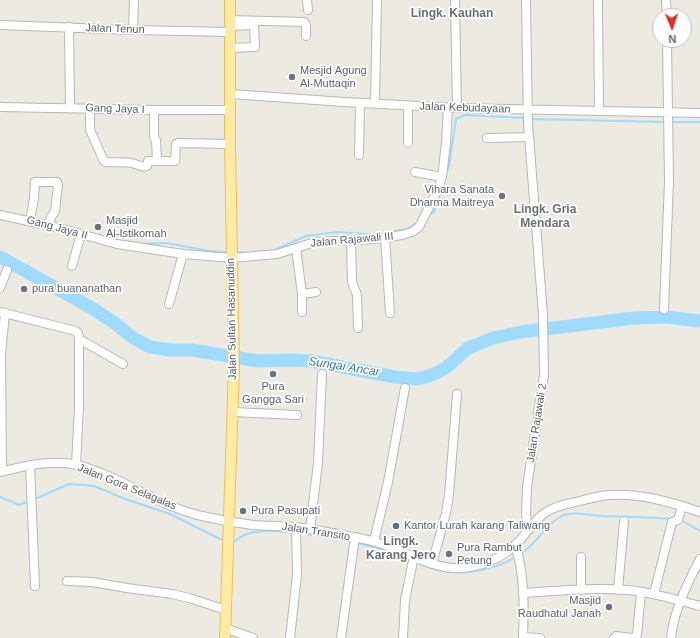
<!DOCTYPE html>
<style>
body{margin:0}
#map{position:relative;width:700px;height:638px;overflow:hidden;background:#edeae1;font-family:Arial,sans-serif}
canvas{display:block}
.north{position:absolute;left:652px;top:8px;width:40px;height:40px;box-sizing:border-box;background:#fff;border:1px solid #bdbfc0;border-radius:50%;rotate:178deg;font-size:11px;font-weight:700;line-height:16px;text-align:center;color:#5a5e62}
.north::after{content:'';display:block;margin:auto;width:14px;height:18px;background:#ed2a27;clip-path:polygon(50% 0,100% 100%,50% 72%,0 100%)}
</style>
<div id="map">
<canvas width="700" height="638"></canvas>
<div class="north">N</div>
</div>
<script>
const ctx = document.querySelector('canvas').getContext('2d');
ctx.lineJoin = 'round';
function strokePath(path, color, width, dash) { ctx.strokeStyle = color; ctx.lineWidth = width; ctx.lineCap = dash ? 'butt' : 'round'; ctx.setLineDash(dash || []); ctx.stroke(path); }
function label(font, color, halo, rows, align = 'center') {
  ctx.font = font + ' Arial,sans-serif'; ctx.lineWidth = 3.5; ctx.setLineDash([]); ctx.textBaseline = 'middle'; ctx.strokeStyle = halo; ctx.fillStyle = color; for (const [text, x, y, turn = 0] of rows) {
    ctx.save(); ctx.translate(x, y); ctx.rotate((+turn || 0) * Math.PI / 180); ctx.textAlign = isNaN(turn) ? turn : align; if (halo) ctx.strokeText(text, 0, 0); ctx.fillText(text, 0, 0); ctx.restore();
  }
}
strokePath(new Path2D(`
 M 529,119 L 667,122
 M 671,122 L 700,122
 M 446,174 L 449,166 L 456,119 L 465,115 L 525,118
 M 429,215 L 434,212 L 440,193
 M 385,233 L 407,229 L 418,222
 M 140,244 L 167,243 L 209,251 L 229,252
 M 272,251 L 306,236 L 337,232 L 379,235
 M 235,252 L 249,253
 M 0,497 L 19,505 L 29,501
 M 35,499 L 69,484 L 94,486 L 125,499 L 170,514 L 220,539 L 225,540
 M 681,520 L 700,531
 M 299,533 L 352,542
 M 232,541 L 235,541 C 249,528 277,530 295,533
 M 356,543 L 387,550
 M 519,555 C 536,545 544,526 560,517 C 573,510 589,516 603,516 C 626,517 648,517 671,519
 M 417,562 C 446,579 487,574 516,557`), '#9fdbff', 2);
strokePath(new Path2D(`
 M 0,257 L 92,308 L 116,324 L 133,338 L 150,347 L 170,350 L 192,350 L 258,361 L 291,360 L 311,361 L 395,377 L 417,379 L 432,375 L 446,368 L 468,348 L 493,338 L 521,332 L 634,318 L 667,317 L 700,321`), '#9fdbff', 13);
const minor = new Path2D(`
 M 307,0 L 308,10
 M 455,0 L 457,108
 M 526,0 L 528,123 L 543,315 L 544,375 L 527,487 L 526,514 L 528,530
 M 598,0 L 599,111
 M 666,0 L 667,16
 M 230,20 L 304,22 L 306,25 L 306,36
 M 0,25 L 133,30 L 230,32
 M 230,26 L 254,25 L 255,47 L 230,48
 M 69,27 L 70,108
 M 133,30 L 134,0
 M 231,94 L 344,102 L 457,108 L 700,113
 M 375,103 L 377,0
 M 408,106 L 408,143
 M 0,107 L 154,110 L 231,110
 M 90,108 L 90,130 L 103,159 L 105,162 C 113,163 129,161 135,164 C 140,166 142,167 147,166 L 148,161 L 175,161 L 176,144 L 178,143 L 230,144
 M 154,110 L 154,138 L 156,140 L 157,161
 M 487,138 L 529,137
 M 359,155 L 360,103
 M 415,172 L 442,177
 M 0,215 L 55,227 L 117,244 L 183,254 L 232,258 L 277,254 L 315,242 L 373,239 L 402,235 L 412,232 L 419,227 L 438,189 L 442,177 L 446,143 L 448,108
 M 30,221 L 34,198 L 35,182 L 57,182 L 58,185 L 55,211 L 51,217 L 49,225
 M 385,237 L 390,313
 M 351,240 L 352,282 L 357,295 L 358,328
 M 296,248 L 302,294 L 302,312
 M 72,266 L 81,234
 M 0,288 L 7,270
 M 302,294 L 316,292
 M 169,304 L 183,254
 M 664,309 L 669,181 L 667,40
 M 0,312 L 76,331 L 78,333 L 79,339 L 123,364
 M 233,412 L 297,415
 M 30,465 L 35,586
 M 76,465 L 79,407 L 79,339
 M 2,471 L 1,354 L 5,313
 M 0,472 C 25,466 52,459 78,465 C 120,476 160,507 202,516 C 219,520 236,523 253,525 C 267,526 281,526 294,527 C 309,528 324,532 339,534 C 351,537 363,538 375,542 C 401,549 426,566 453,568 C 478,569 503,559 520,540 C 527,532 533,523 542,515 C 552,507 564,504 576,502 C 587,499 598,496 609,495 C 640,493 671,502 700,512
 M 310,529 L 318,463 L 322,374
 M 374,541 L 388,482 L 405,388
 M 515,545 C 525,574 524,608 523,638
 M 432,564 L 446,513 L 449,495 L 457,394
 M 67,581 L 92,582 L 127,588 L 172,594 L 189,598 L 226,610
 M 581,590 L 581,557
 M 618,590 L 624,521
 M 523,593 C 557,591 593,587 628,590 C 652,592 676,600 700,606
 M 654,594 L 672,522 L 678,520 L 682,506
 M 225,628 L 253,638
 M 523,637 L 540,638
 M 290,638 L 297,575 L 296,527
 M 341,638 L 355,537
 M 403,638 L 405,600 L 414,556
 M 614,638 L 616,636 L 631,638
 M 633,638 L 637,635 L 641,592
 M 671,638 C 674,610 687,584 700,559`);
const major = new Path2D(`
 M 225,638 L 234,367 L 230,144 L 230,0`);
strokePath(minor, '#b4b8bc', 10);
strokePath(major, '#f5bd52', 12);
strokePath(minor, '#fff', 8);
strokePath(major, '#ffeba4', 10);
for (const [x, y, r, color] of [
 [292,77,4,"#6b7280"],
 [502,196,4,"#6b7280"],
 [98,227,4,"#6b7280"],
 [24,289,4,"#6b7280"],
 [273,374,4,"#6b7280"],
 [243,511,4,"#6b7280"],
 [396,526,4,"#5c6f8a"],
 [449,554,4,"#6b7280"],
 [609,607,4,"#6b7280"]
]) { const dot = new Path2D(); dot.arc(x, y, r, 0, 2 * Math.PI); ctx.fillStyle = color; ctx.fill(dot); strokePath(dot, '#fff', 1.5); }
label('11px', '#5a5e62', '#fff', [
 ["Jalan Tenun",115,29,2],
 ["Jalan Kebudayaan",465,108,2],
 ["Gang Jaya I",115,109,2],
 ["Gang Jaya II",57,228,15],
 ["Jalan Rajawali III",352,240,-5],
 ["Jalan Sultan Hasanuddin",232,319,-91],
 ["Jalan Rajawali 2",537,423,-81],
 ["Jalan Gora Selagalas",127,487,22],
 ["Jalan Transito",316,532,9]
]);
label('11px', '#5b616d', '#fff', [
 ["Mesjid Agung",300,71],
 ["Al-Muttaqin",300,84],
 ["Vihara Sanata",494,190,"right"],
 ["Dharma Maitreya",494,203,"right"],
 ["Masjid",106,221],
 ["Al-Istikomah",106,234],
 ["pura buananathan",32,289],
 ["Pura",273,387,"center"],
 ["Gangga Sari",273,400,"center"],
 ["Pura Pasupati",251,511],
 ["Pura Rambut",457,548],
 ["Petung",457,561],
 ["Masjid",601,601,"right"],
 ["Raudhatul Janah",601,614,"right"]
], 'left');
label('11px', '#4e5e75', '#fff', [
 ["Kantor Lurah karang Taliwang",404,526]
], 'left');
label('bold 12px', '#6b7075', '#fff', [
 ["Lingk. Kauhan",452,14],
 ["Lingk. Gria",545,210],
 ["Mendara",545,224],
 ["Lingk.",401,542],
 ["Karang Jero",401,556]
]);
label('italic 12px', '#3877aa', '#fff', [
 ["Sungai Ancar",344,367,9]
]);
</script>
